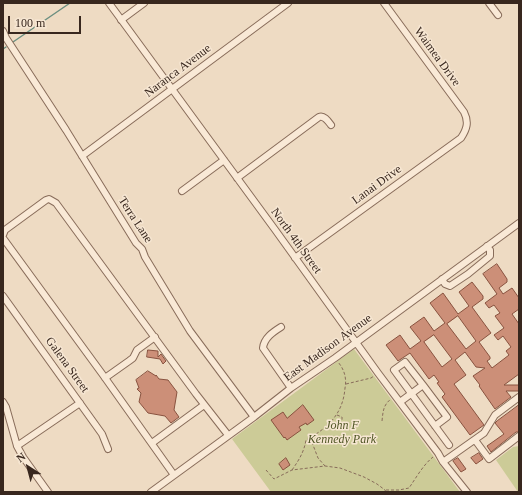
<!DOCTYPE html>
<style>
body{margin:0}
#map{position:relative;width:522px;height:495px;overflow:hidden;background:#eedbc3;font-family:Georgia,serif}
canvas{display:block}
.frame{position:absolute;inset:0;border:4px solid #38271e;pointer-events:none}
.north{position:absolute;left:8px;top:447px;width:40px;height:40px;-webkit-text-stroke:3px #f6e6d2;paint-order:stroke;rotate:324deg;font-size:11px;font-weight:700;line-height:16px;text-align:center;color:#38271e}
.north::after{content:'';display:block;margin:auto;width:14px;height:18px;background:#38271e;clip-path:polygon(50% 0,100% 100%,50% 72%,0 100%)}
.scale{position:absolute;left:8px;top:16px;width:73px;height:18px;box-sizing:border-box;border:2px solid #38271e;border-top:0;padding-left:5px;font-size:12px;line-height:14px;white-space:nowrap;color:#38271e;-webkit-text-stroke:3px #f6e6d2;paint-order:stroke}
</style>
<div id="map">
<canvas width="522" height="495"></canvas>
<div class="frame"></div>
<div class="north">N</div>
<div class="scale">100 m</div>
</div>
<script>
const ctx = document.querySelector('canvas').getContext('2d');
ctx.lineJoin = 'round';
function fillPath(path, color) { ctx.fillStyle = color; ctx.fill(path, 'evenodd'); }
function strokePath(path, color, width, dash) { ctx.strokeStyle = color; ctx.lineWidth = width; ctx.lineCap = dash ? 'butt' : 'round'; ctx.setLineDash(dash || []); ctx.stroke(path); }
function label(font, color, halo, rows, align = 'center') {
  ctx.font = font + ' Georgia,serif'; ctx.lineWidth = 3; ctx.setLineDash([]); ctx.textBaseline = 'middle'; ctx.strokeStyle = halo; ctx.fillStyle = color; for (const [text, x, y, turn = 0] of rows) {
    ctx.save(); ctx.translate(x, y); ctx.rotate((+turn || 0) * Math.PI / 180); ctx.textAlign = isNaN(turn) ? turn : align; if (halo) ctx.strokeText(text, 0, 0); ctx.fillText(text, 0, 0); ctx.restore();
  }
}
fillPath(new Path2D(`
 M 354,349 L 460,492 L 271,492 L 232,439 Z
 M 519,446 L 519,492 L 518,492 L 496,460 L 513,447 Z`), '#cccb97');
strokePath(new Path2D(`
 M 13,42 L 70,3
 M 3,49 L 6,47`), '#6c8f81', 1.5);
const building = new Path2D(`
 M 497,264 L 507,279 L 507,282 L 499,288 L 503,294 L 512,288 L 519,298 L 519,309 L 512,314 L 519,324 L 519,374 L 504,385 L 519,385 L 519,391 L 506,391 L 511,397 L 495,409 L 479,386 L 480,385 L 473,376 L 485,368 L 476,367 L 465,352 L 455,360 L 466,375 L 454,384 L 484,425 L 470,435 L 442,397 L 445,394 L 437,383 L 439,382 L 434,375 L 429,379 L 410,353 L 398,361 L 386,345 L 400,335 L 410,349 L 421,341 L 410,327 L 424,317 L 434,331 L 445,323 L 430,303 L 443,293 L 458,314 L 469,306 L 459,292 L 472,282 L 483,296 L 483,299 L 472,307 L 491,333 L 479,342 L 490,357 L 490,359 L 487,361 L 492,368 L 509,355 L 506,351 L 511,347 L 503,336 L 498,340 L 494,335 L 504,328 L 495,316 L 500,313 L 494,305 L 489,308 L 485,303 L 497,294 L 483,274 ZM 458,316 L 476,341 L 466,349 L 447,324 ZM 434,335 L 452,359 L 442,367 L 424,342 Z
 M 148,350 L 158,351 L 158,357 L 161,354 L 166,361 L 163,364 L 160,359 L 147,357 Z
 M 148,371 L 156,376 L 156,375 L 159,379 L 168,380 L 177,392 L 174,410 L 179,417 L 171,423 L 165,416 L 148,413 L 139,402 L 141,393 L 137,389 L 139,388 L 136,380 Z
 M 303,405 L 314,420 L 307,425 L 306,423 L 299,427 L 301,430 L 287,440 L 285,437 L 284,438 L 271,420 L 283,412 L 287,418 Z
 M 519,405 L 519,432 L 516,432 L 491,452 L 487,446 L 504,434 L 495,423 L 497,421 Z
 M 479,453 L 483,459 L 476,464 L 471,458 Z
 M 286,458 L 290,465 L 283,470 L 279,464 Z
 M 458,458 L 466,469 L 461,472 L 453,461 Z`);
fillPath(building, '#cc8f78');
strokePath(building, '#88523f', 1);
const minor = new Path2D(`
 M 109,3 L 276,231 L 378,373 L 438,453 L 443,462 L 467,492
 M 489,3 L 498,15
 M 121,20 L 144,3
 M 3,31 L 6,38 L 66,130 L 136,243 L 142,249 L 145,257 L 190,331 L 254,417
 M 82,156 L 288,3
 M 237,178 L 319,117 C 324,115 328,121 331,125
 M 182,191 L 224,160
 M 3,235 L 5,230 L 46,200 L 49,199 L 56,203 L 196,394 L 228,435
 M 3,238 L 103,375 L 174,475
 M 295,258 L 461,138 C 467,129 469,122 464,112 L 384,3
 M 442,279 L 445,284 L 450,286 L 468,274 L 490,256 L 490,250 L 487,246
 M 3,296 L 102,434 L 108,449
 M 281,327 C 273,332 264,338 263,348 L 291,388
 M 105,378 L 129,361 L 133,358 L 137,350 L 155,337
 M 423,385 L 447,417 L 435,426
 M 3,402 L 6,407 L 17,446 L 23,457 L 48,492
 M 400,402 L 423,385 L 405,362 L 394,370 L 449,445
 M 475,440 L 489,459 L 519,436
 M 152,443 L 204,405
 M 17,446 L 80,403
 M 443,462 L 484,433 L 495,415 L 519,397
 M 151,492 L 254,417 L 291,388 L 335,358 L 519,223`);
strokePath(minor, '#886c5a', 8);
strokePath(new Path2D(`
 M 346,384 L 371,378 L 374,376
 M 337,415 L 342,417 L 342,420
 M 382,421 C 383,412 383,405 391,399
 M 312,437 L 313,445 L 318,458 L 325,466
 M 266,470 L 274,479 L 292,470 L 325,466 L 340,468 L 364,477 L 377,484 L 385,490 L 386,492
 M 292,470 C 299,460 304,452 306,440 C 328,428 343,414 345,388 C 347,378 344,369 338,362
 M 386,490 L 399,490 L 409,488 C 416,478 423,465 433,457`), '#886c5a', 1, [3, 2]);
strokePath(minor, '#f9e9d6', 6);
label('12px', '#38271e', '#f6e6d2', [
 ["Waimea Drive",437,57,54],
 ["Naranca Avenue",178,71,-37],
 ["Lanai Drive",377,185,-36],
 ["Terra Lane",135,220,57],
 ["North 4th Street",296,241,54],
 ["East Madison Avenue",328,348,-36],
 ["Galena Street",67,365,54]
]);
label('italic 12px', '#4f5524', '#f6e6d2', [
 ["John F",342,426],
 ["Kennedy Park",342,440]
]);
</script>
